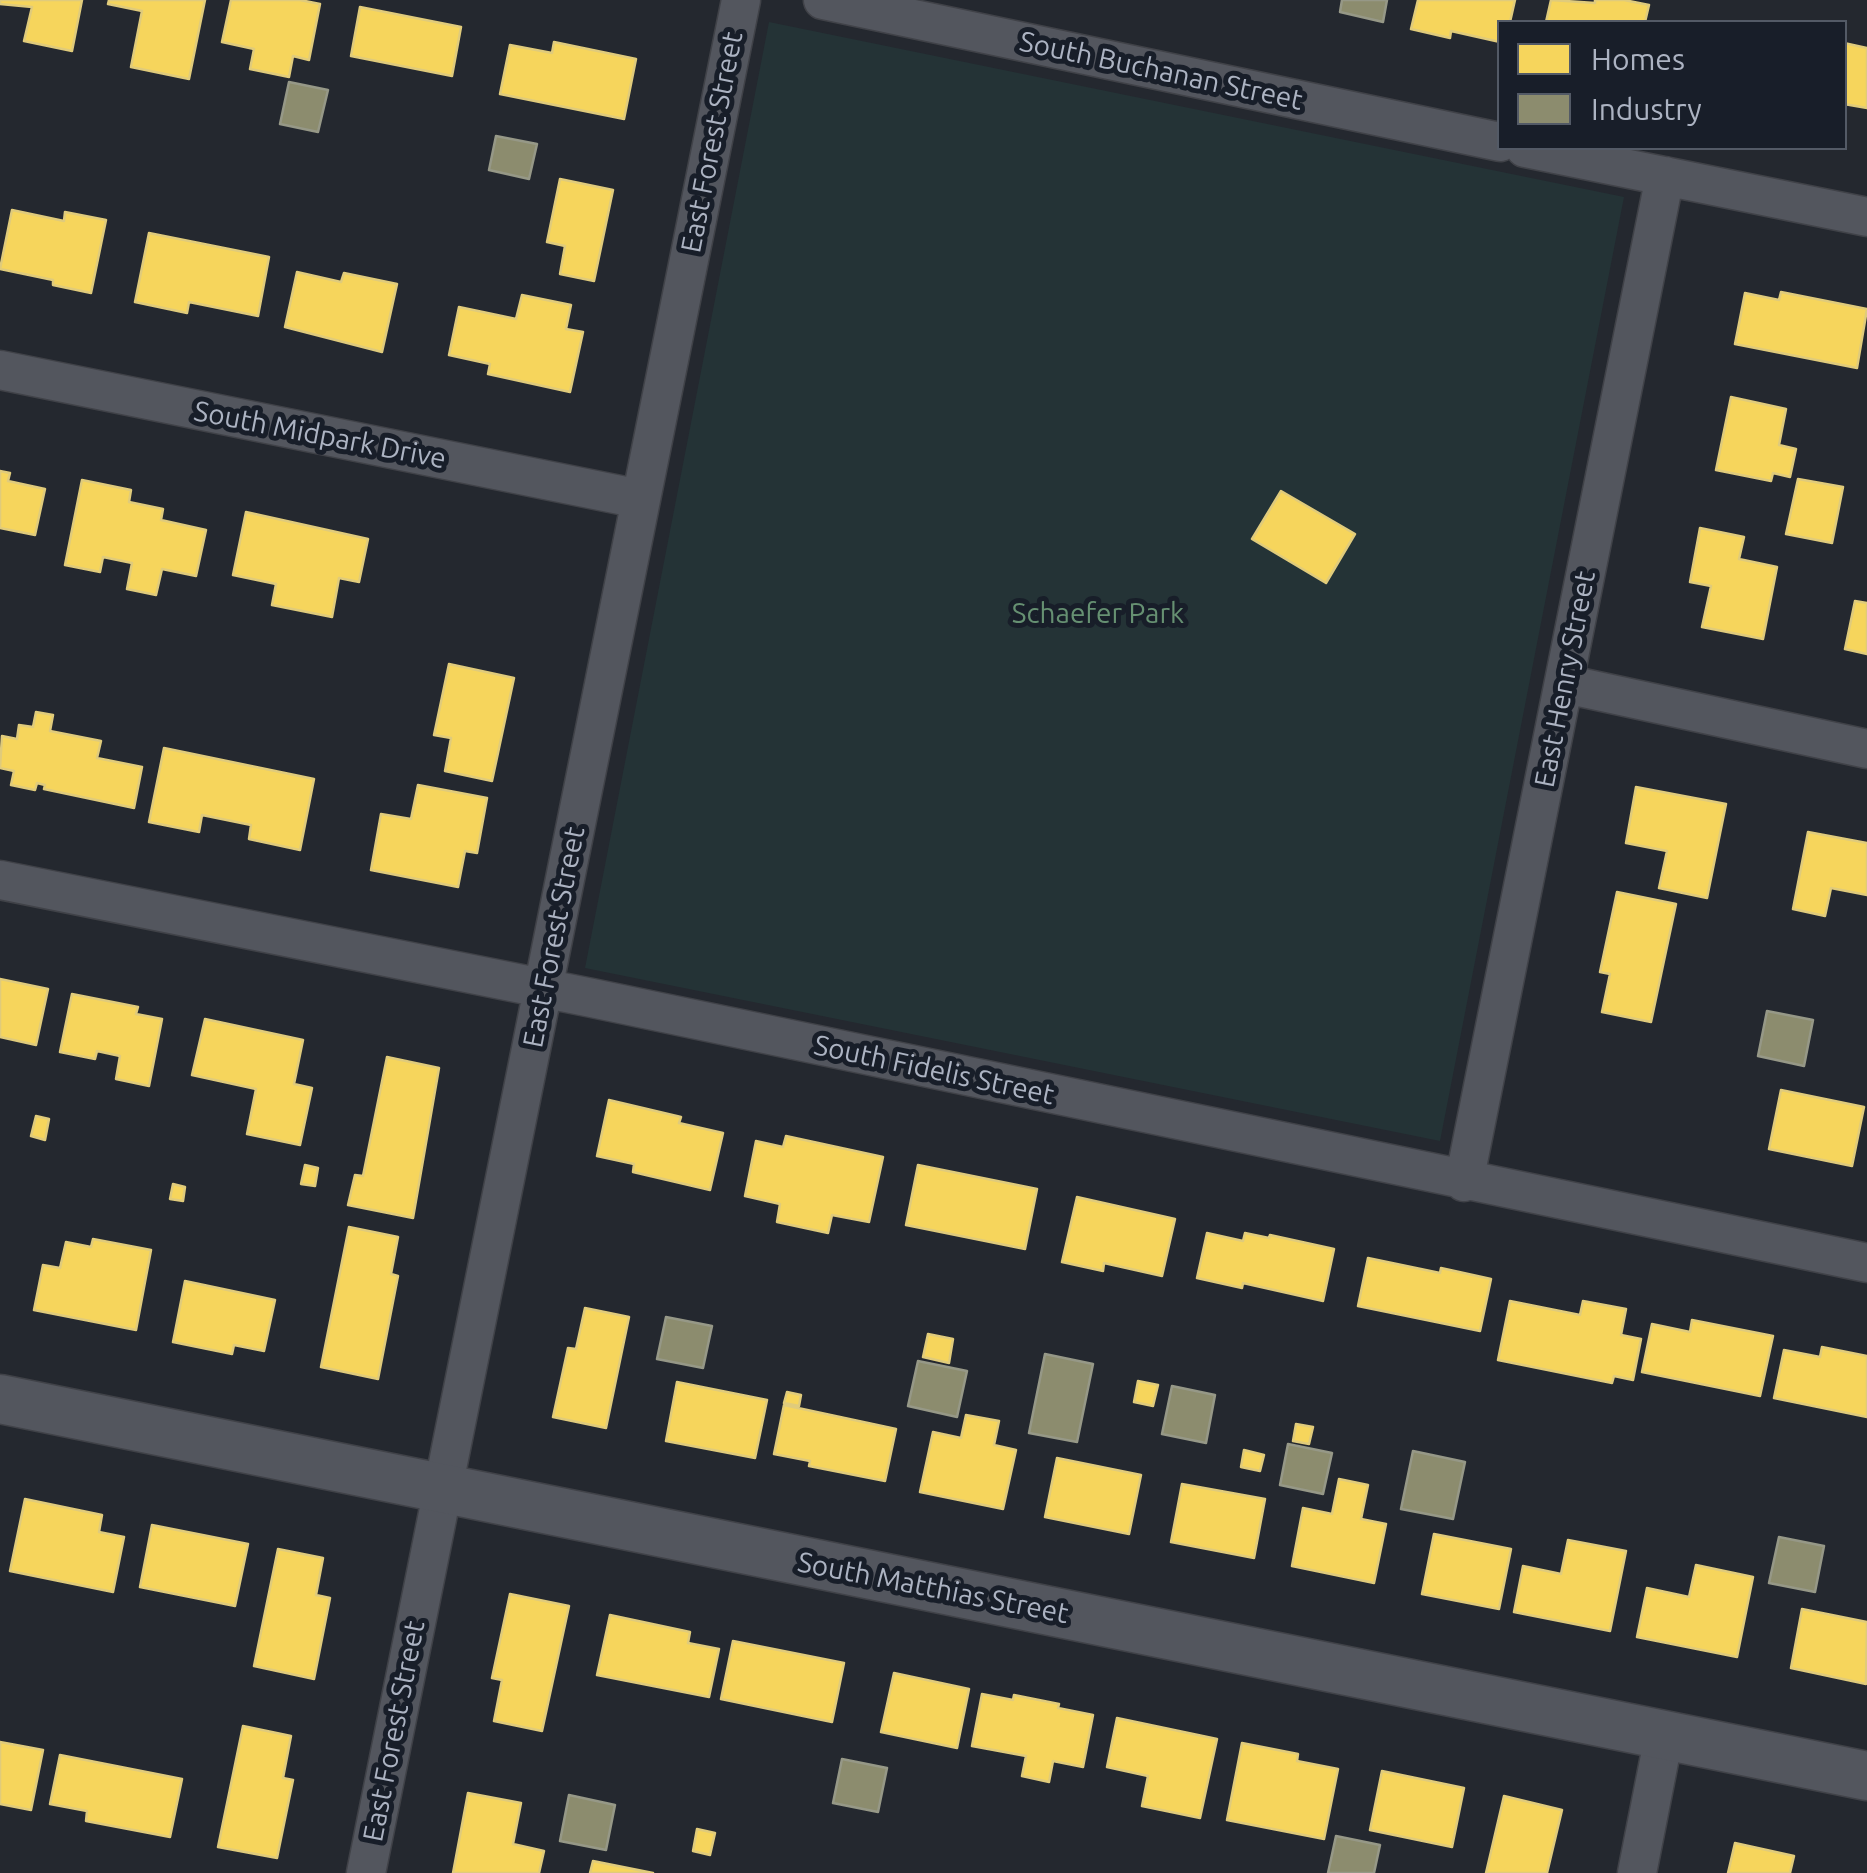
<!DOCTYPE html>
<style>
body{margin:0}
#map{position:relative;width:1867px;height:1873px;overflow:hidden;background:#24282f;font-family:Ubuntu,sans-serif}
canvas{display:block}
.legend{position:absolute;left:1497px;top:20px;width:350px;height:130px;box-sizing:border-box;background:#181e29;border:2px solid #535a66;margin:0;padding:12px 18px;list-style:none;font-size:30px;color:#acb3c2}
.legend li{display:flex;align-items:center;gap:20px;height:50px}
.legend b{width:50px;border:2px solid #535a66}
</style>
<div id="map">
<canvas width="1867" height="1873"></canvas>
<ul class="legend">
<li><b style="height:28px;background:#f6d55c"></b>Homes</li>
<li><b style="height:28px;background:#8c8c6e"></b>Industry</li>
</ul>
</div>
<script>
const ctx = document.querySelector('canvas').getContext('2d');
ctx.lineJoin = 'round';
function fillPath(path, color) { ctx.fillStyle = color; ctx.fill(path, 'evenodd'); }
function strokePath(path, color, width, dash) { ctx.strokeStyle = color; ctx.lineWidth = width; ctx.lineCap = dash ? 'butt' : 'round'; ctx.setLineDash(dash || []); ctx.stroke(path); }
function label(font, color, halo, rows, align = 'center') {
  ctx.font = font + ' Ubuntu,sans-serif'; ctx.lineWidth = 10; ctx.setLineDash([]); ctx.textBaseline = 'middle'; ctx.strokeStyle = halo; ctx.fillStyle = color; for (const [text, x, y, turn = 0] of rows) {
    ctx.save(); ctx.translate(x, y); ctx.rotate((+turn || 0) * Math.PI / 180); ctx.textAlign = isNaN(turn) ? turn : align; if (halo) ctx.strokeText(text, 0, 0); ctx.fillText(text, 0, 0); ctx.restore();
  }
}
fillPath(new Path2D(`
 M 769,22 L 1624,197 L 1440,1141 L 585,968 Z`), '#243336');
const homes = new Path2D(`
 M 0,0 L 82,0 L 72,51 L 24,41 L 32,7 L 0,4 Z
 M 109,0 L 205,0 L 189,79 L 131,67 L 142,11 L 108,4 Z
 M 231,0 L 300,0 L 320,4 L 309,60 L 293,56 L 289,77 L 250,69 L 254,49 L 222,42 Z
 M 1418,0 L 1515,0 L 1510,22 L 1500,22 L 1500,42 L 1451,31 L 1450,38 L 1411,29 Z
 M 1551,0 L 1595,3 L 1595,0 L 1624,0 L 1649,5 L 1645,22 L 1546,22 Z
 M 360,7 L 461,27 L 452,76 L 351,56 Z
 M 554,42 L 636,59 L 624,119 L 500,94 L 510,45 L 552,53 Z
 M 1844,43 L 1867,48 L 1867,108 L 1844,104 Z
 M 560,179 L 613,190 L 594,281 L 560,274 L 565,246 L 547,242 Z
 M 12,210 L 64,221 L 65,212 L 106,220 L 91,293 L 53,285 L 53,280 L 0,269 Z
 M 149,233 L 269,257 L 258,316 L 189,302 L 187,313 L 135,302 Z
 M 297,272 L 341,282 L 344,273 L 397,284 L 382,352 L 285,327 Z
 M 1781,292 L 1867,309 L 1857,368 L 1735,344 L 1745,293 L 1779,300 Z
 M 522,295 L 571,305 L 566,329 L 583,332 L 570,392 L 488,374 L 490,364 L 449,355 L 459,307 L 516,319 Z
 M 1731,397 L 1786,409 L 1779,445 L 1796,449 L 1790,477 L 1773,473 L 1771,481 L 1716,470 Z
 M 0,471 L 10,473 L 8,481 L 45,489 L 35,535 L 0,528 Z
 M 1798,479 L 1843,487 L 1832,543 L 1786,534 Z
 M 82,480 L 131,490 L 129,502 L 163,509 L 161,520 L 206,530 L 196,576 L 162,569 L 156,595 L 127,589 L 132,563 L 103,557 L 100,572 L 65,565 Z
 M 1281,491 L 1355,534 L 1326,583 L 1252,539 Z
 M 246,512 L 368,539 L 359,582 L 339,578 L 332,617 L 272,605 L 276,584 L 233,575 Z
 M 1700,528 L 1744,537 L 1739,559 L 1777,567 L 1763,639 L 1702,627 L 1711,586 L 1690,582 Z
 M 1855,601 L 1867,603 L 1867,654 L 1845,649 Z
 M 449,664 L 514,678 L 492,781 L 445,771 L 451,738 L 434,735 Z
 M 36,712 L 53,715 L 50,731 L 101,741 L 97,758 L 142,767 L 134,808 L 44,789 L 45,785 L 37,783 L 35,790 L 11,785 L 14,771 L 0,768 L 2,736 L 17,739 L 19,725 L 33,727 Z
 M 164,748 L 314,779 L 300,850 L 249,839 L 251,825 L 202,815 L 199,832 L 149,822 Z
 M 418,785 L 487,798 L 477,853 L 465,851 L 458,887 L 371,870 L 381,814 L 411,819 Z
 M 1636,787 L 1726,804 L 1707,898 L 1659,888 L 1667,851 L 1626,843 Z
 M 1808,832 L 1867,843 L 1867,895 L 1831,888 L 1825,916 L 1793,909 Z
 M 1617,892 L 1676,904 L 1651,1022 L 1602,1012 L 1610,974 L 1600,972 Z
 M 0,979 L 48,989 L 36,1045 L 0,1037 Z
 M 72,994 L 138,1007 L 136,1014 L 162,1019 L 149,1086 L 116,1079 L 120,1056 L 97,1051 L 95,1059 L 60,1052 Z
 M 205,1019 L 303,1040 L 294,1084 L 312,1088 L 300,1145 L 247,1134 L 256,1089 L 192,1075 Z
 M 387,1057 L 439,1068 L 413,1218 L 348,1205 L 355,1175 L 363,1176 Z
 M 1781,1090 L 1864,1107 L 1852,1166 L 1769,1149 Z
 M 609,1100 L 681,1117 L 679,1123 L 723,1133 L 710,1190 L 633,1172 L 634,1164 L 597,1156 Z
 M 36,1116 L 49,1119 L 45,1140 L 31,1136 Z
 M 786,1136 L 883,1157 L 869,1222 L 832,1215 L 828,1233 L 777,1222 L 780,1204 L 745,1196 L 756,1141 L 783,1147 Z
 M 305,1165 L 318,1168 L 315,1186 L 301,1184 Z
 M 918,1165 L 1037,1189 L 1025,1249 L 906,1225 Z
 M 173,1184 L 185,1187 L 183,1201 L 170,1199 Z
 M 1077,1197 L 1175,1219 L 1162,1276 L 1104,1263 L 1103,1271 L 1062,1262 Z
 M 349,1227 L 398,1237 L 391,1274 L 398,1276 L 378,1379 L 321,1367 Z
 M 1207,1233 L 1243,1241 L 1245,1233 L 1269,1238 L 1270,1235 L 1334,1249 L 1323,1301 L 1243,1283 L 1242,1288 L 1197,1278 Z
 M 93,1239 L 151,1250 L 136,1330 L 34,1310 L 43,1265 L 60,1268 L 66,1242 L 91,1247 Z
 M 1368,1258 L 1440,1273 L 1441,1268 L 1491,1279 L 1480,1331 L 1358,1306 Z
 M 185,1281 L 275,1300 L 264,1351 L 234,1345 L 232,1354 L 173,1342 Z
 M 1510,1301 L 1580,1315 L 1583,1301 L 1626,1309 L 1621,1335 L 1641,1339 L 1633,1380 L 1614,1376 L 1612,1383 L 1498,1360 Z
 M 585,1308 L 629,1317 L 606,1428 L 553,1417 L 568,1348 L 576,1349 Z
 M 1692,1320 L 1773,1336 L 1760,1396 L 1642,1372 L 1652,1324 L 1690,1332 Z
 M 928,1334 L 953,1339 L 949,1363 L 923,1357 Z
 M 1822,1347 L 1867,1356 L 1867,1417 L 1774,1398 L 1784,1350 L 1820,1357 Z
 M 1138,1381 L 1158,1385 L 1153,1406 L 1134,1402 Z
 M 677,1382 L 767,1400 L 755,1458 L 666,1441 Z
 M 787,1392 L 801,1395 L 799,1406 L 784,1403 Z
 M 784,1405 L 896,1429 L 885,1481 L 809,1466 L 810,1461 L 774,1454 Z
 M 966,1415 L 999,1421 L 994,1445 L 1016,1450 L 1003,1509 L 920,1492 L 933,1432 L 961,1438 Z
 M 1296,1424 L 1313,1427 L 1309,1444 L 1293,1441 Z
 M 1244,1450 L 1264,1455 L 1260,1471 L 1241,1467 Z
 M 1057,1458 L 1141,1475 L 1129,1534 L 1045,1517 Z
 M 1339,1479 L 1368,1485 L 1361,1519 L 1386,1524 L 1374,1583 L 1292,1566 L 1303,1508 L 1332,1514 Z
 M 1182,1484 L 1265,1499 L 1254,1558 L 1171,1542 Z
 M 25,1499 L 102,1515 L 99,1532 L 124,1537 L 113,1592 L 10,1571 Z
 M 152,1525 L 248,1544 L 235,1606 L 140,1587 Z
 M 1434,1534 L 1511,1549 L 1499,1609 L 1422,1594 Z
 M 1568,1540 L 1626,1551 L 1610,1631 L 1514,1612 L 1523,1566 L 1561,1574 Z
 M 278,1549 L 323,1558 L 316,1595 L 330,1598 L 314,1679 L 254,1666 Z
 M 1696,1565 L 1753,1577 L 1737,1657 L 1637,1637 L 1647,1588 L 1689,1597 Z
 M 510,1594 L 569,1606 L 542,1731 L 494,1721 L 502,1680 L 492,1678 Z
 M 1802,1609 L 1867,1622 L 1866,1684 L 1791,1668 Z
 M 610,1615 L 690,1632 L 688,1643 L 719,1649 L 709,1697 L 597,1675 Z
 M 733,1641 L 844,1663 L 832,1722 L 721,1699 Z
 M 894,1673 L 969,1689 L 957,1748 L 881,1732 Z
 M 982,1694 L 1013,1700 L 1014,1695 L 1059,1704 L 1058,1708 L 1093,1715 L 1083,1767 L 1053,1761 L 1049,1782 L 1022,1776 L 1026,1756 L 972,1746 Z
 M 1117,1718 L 1217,1739 L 1200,1818 L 1142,1806 L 1148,1776 L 1107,1767 Z
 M 243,1726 L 291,1736 L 283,1778 L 293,1780 L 277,1858 L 218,1847 Z
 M 0,1742 L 43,1750 L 31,1810 L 0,1804 Z
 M 1242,1743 L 1298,1754 L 1297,1761 L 1338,1769 L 1324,1839 L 1227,1820 Z
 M 60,1755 L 182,1779 L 170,1837 L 86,1821 L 87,1811 L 50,1804 Z
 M 1382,1771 L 1464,1788 L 1452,1847 L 1370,1830 Z
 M 468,1793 L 521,1803 L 513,1844 L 544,1851 L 539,1873 L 453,1873 Z
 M 1504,1796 L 1562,1810 L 1547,1873 L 1486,1873 Z
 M 697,1829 L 715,1833 L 710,1855 L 693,1851 Z
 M 1735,1843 L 1794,1856 L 1790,1873 L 1728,1873 Z
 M 593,1861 L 653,1873 L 590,1873 Z`);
fillPath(homes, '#f6d55c');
strokePath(homes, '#e0cb7b', 2.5);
const industry = new Path2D(`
 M 1342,0 L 1387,0 L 1383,22 L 1340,12 Z
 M 289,82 L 328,90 L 318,132 L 280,124 Z
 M 496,136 L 537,144 L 529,179 L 489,170 Z
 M 1767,1011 L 1813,1020 L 1804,1066 L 1758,1056 Z
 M 666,1317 L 712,1326 L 703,1368 L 657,1359 Z
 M 1045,1354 L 1093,1364 L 1077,1442 L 1029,1433 Z
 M 918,1361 L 967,1371 L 957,1417 L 908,1406 Z
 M 1172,1386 L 1215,1395 L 1206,1443 L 1162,1434 Z
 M 1288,1444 L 1332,1453 L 1323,1494 L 1280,1485 Z
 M 1413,1451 L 1465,1462 L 1453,1519 L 1401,1509 Z
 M 1779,1537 L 1824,1546 L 1815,1592 L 1769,1583 Z
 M 842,1759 L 887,1768 L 878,1812 L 833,1803 Z
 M 569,1795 L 615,1805 L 606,1850 L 560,1841 Z
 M 1336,1836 L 1380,1845 L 1374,1873 L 1328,1873 Z`);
fillPath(industry, '#8c8c6e');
strokePath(industry, '#969887', 2.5);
const minor = new Path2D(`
 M 823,0 L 1500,142
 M 1525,148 L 1867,217
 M 0,370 L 640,499
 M 1565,684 L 1867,749
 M 0,880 L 592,998 L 1867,1263
 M 1464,1182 L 1665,176
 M 366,1873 L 741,0
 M 1637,1873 L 1664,1736`);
const tertiary = new Path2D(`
 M 0,1399 L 1867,1776`);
strokePath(minor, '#404248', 41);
strokePath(tertiary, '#404248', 51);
strokePath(minor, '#53565e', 38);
strokePath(tertiary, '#53565e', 48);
label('28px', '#acb3c2', '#181e29', [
 ["South Buchanan Street",1161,71,12],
 ["East Forest Street",712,142,-79],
 ["South Midpark Drive",320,435,11],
 ["East Henry Street",1565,679,-79],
 ["East Forest Street",554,937,-79],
 ["South Fidelis Street",934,1070,12],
 ["South Matthias Street",933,1588,11],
 ["East Forest Street",394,1731,-79]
]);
label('28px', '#669072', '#181e29', [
 ["Schaefer Park",1098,614]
]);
</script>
